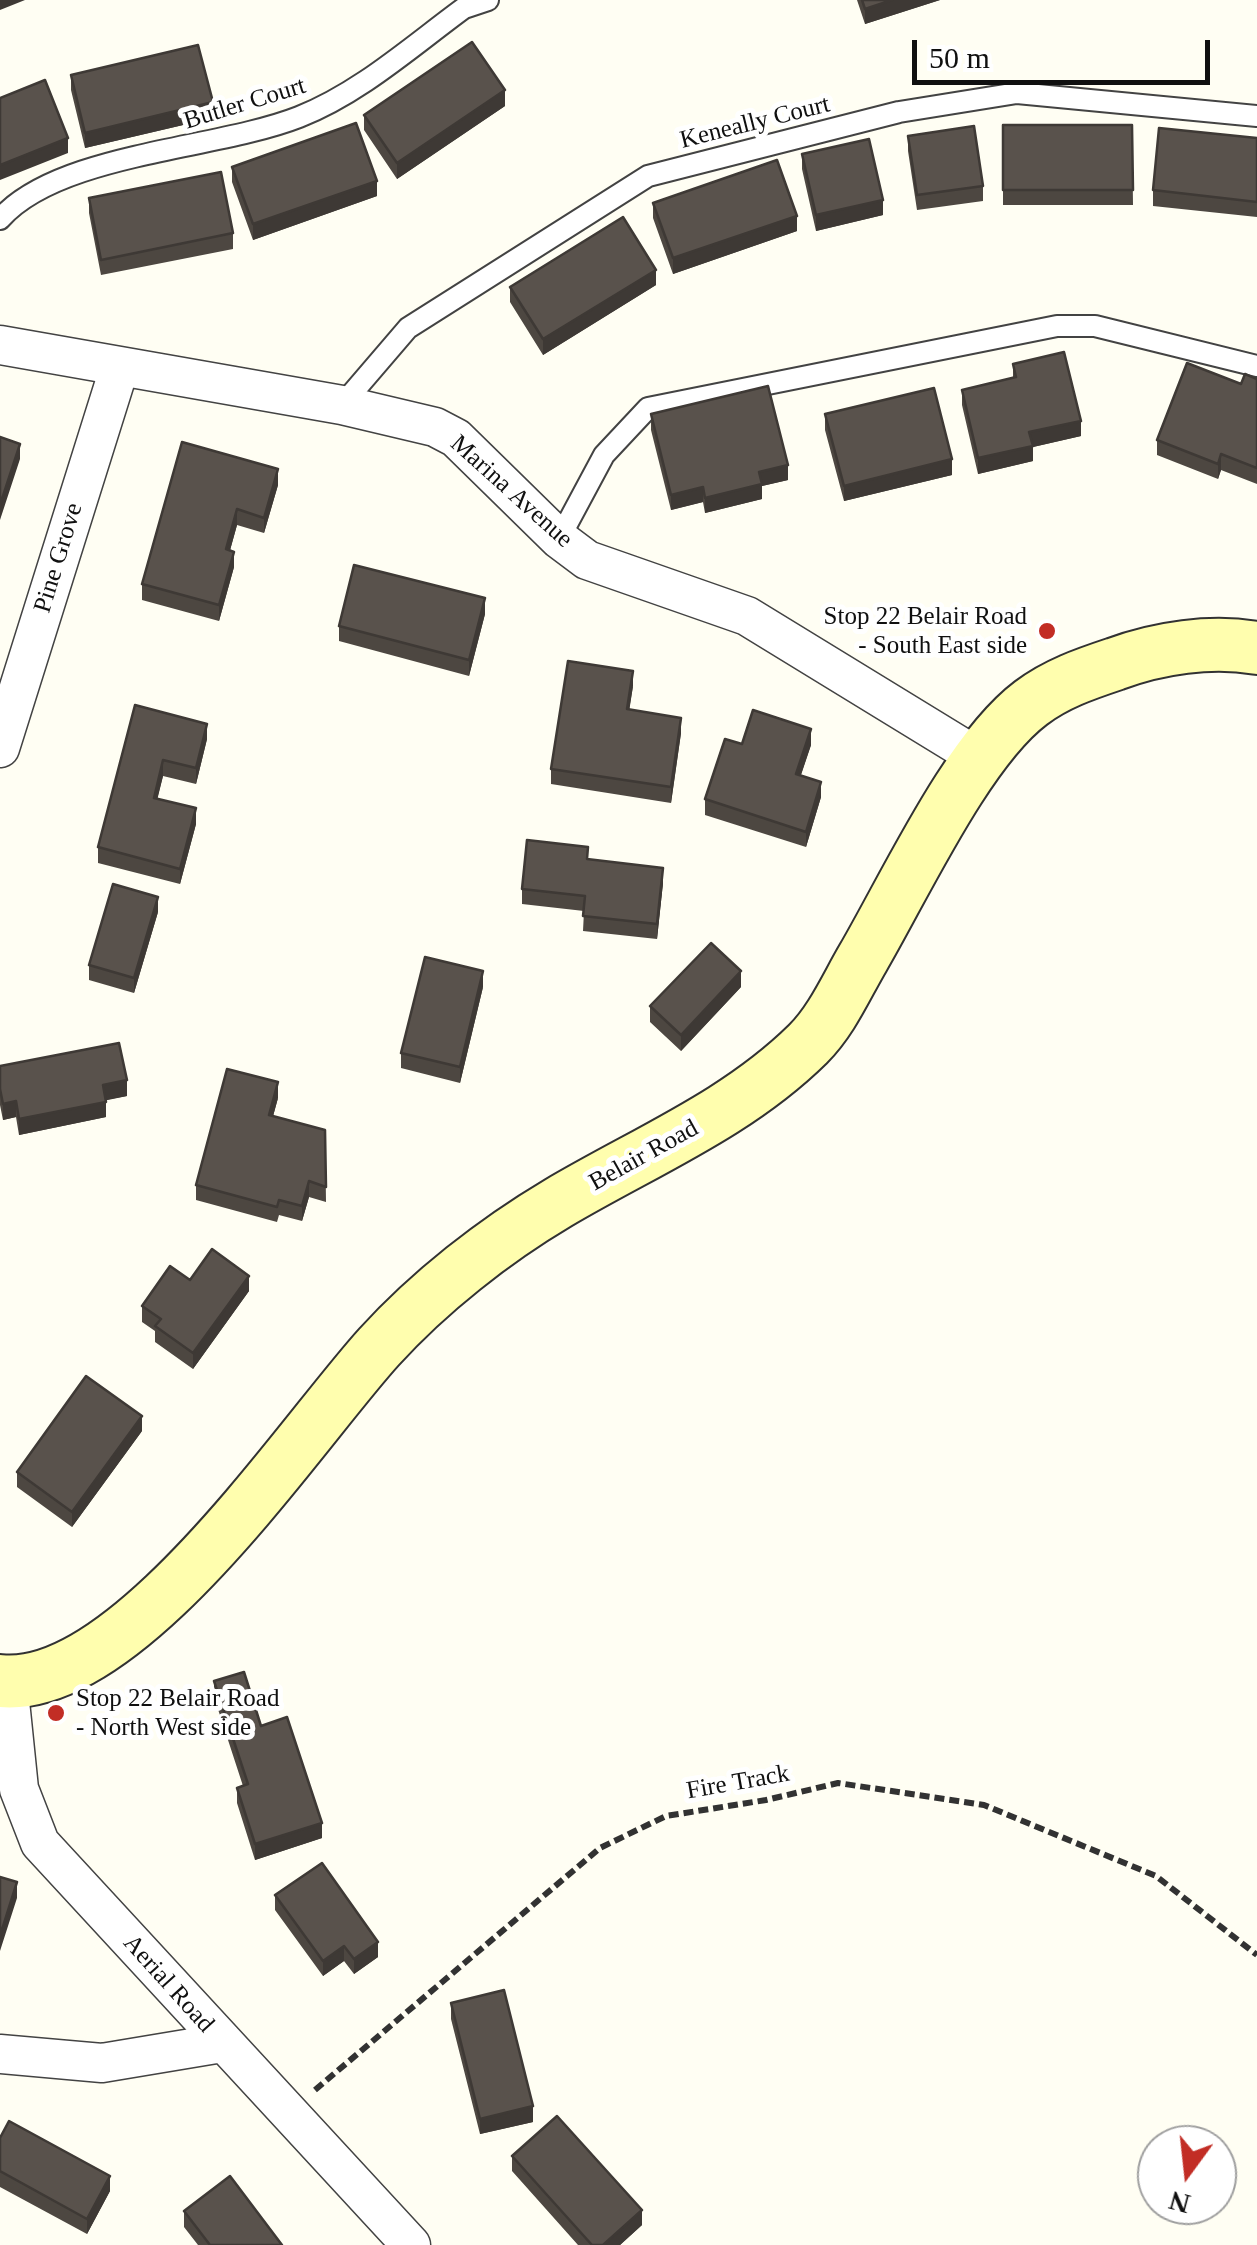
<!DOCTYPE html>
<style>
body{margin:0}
#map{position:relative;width:1257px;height:2245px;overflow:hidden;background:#fffef3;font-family:Georgia,serif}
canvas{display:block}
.north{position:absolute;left:1137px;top:2125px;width:100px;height:100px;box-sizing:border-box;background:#fff;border:2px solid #9f9f9f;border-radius:50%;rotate:195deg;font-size:28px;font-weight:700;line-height:40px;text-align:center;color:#101010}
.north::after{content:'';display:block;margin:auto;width:35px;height:45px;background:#c22d25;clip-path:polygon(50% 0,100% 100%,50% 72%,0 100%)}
.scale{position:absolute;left:912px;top:40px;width:298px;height:45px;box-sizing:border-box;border:5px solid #101010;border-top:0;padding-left:12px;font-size:30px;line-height:35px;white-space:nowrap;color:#101010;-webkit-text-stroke:8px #fff;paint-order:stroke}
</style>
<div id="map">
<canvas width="1257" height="2245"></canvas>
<div class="north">N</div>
<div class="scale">50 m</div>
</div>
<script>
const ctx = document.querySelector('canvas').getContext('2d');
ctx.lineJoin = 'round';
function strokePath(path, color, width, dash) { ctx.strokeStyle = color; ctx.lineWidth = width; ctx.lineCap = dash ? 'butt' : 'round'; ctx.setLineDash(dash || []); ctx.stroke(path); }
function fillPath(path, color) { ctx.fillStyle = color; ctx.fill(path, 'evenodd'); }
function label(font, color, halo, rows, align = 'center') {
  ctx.font = font + ' Georgia,serif'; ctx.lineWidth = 10; ctx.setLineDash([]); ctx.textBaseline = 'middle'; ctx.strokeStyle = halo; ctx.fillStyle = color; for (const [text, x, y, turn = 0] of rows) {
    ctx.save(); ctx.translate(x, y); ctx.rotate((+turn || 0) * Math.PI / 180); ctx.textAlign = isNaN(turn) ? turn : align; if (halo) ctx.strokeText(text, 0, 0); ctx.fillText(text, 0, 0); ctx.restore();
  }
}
const lane = new Path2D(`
 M 0,219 C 58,153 215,150 299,117 C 360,93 412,46 464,8 L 488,0
 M 342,405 L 408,328 L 648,176 L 899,112 L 1017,93 L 1257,116
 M 559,539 L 604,455 L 648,408 L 1057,326 L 1095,326 L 1257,366`);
const street = new Path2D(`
 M 0,345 L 342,405 L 435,427 L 456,438 L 559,539 L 587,560 L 747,616 L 979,758
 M 0,748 L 119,369
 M 8,1682 L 19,1789 L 40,1843 L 411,2245
 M 0,2054 L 102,2063 L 222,2043`);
const secondary = new Path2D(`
 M 0,1681 C 129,1694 300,1434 379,1347 C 429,1292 494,1241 558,1203 C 644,1152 736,1115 808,1044 C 832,1020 846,987 863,958 C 905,886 967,751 1031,703 C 1056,684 1085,674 1115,664 C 1158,648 1211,640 1257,648`);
strokePath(lane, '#434343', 24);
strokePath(street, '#434343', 41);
strokePath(secondary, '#323232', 56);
strokePath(new Path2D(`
 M 315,2090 L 600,1848 L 666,1816 L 766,1800 L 838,1783 L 984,1805 L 1156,1876 L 1257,1955`), '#323232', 6, [10, 5]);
strokePath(lane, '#fff', 20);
strokePath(street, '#fff', 38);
strokePath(secondary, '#fffeae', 52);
fillPath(new Path2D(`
 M 857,0 L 940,0 L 865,24 Z
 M 71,75 L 213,118 L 85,148 L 71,90 Z
 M 505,106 L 397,179 L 364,130 L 364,115 Z
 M 1003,125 L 1132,125 L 1133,205 L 1003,205 Z
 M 908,136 L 983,186 L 983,201 L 917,210 L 908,151 Z
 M 1257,138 L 1257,217 L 1153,206 L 1153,190 Z
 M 802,154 L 883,215 L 816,231 L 802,169 Z
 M 232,167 L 377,196 L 253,240 L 232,182 Z
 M 89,198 L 233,233 L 233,249 L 101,275 L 89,213 Z
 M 653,203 L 797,231 L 673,274 L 653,218 Z
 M 656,285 L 543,355 L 510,302 L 510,287 Z
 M 1013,364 L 1081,436 L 1033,447 L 1033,461 L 978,474 L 962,405 L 962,390 L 1013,378 Z
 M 1257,379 L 1257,484 L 1221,470 L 1218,479 L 1157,455 L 1157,440 L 1241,384 Z
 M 651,414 L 788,480 L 762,486 L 762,499 L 705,513 L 703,502 L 671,510 L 651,430 Z
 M 825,414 L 952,475 L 844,501 L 825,430 Z
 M 182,442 L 278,485 L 264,533 L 237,525 L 230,550 L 234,567 L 219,621 L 142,600 L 142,584 Z
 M 485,614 L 469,676 L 339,641 L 339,626 Z
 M 633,686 L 629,710 L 681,733 L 671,803 L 551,784 L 551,769 Z
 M 135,705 L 207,739 L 196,784 L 163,776 L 157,799 L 196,824 L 180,884 L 98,863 L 98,847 Z
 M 742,744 L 811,745 L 801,775 L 821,797 L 806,847 L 705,815 L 705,799 Z
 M 588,860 L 663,883 L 657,939 L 583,931 L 584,911 L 522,904 L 522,889 Z
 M 158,912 L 134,993 L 89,980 L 89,965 Z
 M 483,987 L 460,1083 L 401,1068 L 401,1053 Z
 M 741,987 L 681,1051 L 650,1022 L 650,1006 Z
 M 0,1066 L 127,1096 L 105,1100 L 106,1117 L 19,1135 L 16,1117 L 3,1120 L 0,1105 Z
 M 278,1098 L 273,1116 L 325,1130 L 326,1202 L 309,1197 L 302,1221 L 279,1215 L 277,1222 L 196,1200 L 196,1185 Z
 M 190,1280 L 249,1291 L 193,1369 L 155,1342 L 155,1331 L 142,1322 L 142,1306 Z
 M 142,1431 L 72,1527 L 17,1487 L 17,1472 Z
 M 214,1681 L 261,1726 L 322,1838 L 255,1860 L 237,1803 L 237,1788 L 243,1786 L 214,1697 Z
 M 275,1895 L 378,1957 L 354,1974 L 344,1961 L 323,1976 L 275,1910 Z
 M 451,2003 L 533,2122 L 480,2134 L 451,2019 Z
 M 0,2138 L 110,2191 L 87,2234 L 0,2187 Z
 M 512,2156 L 642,2225 L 620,2245 L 578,2245 L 512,2171 Z
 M 184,2211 L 282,2245 L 198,2245 L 184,2227 Z`), '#4d4741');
fillPath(new Path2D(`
 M 0,0 L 25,0 L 0,10 Z
 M 892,0 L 940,0 L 865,24 L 865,9 Z
 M 505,90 L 505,106 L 397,179 L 397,163 Z
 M 213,102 L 213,118 L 85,148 L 85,133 Z
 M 68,138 L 68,153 L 0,180 L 0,165 Z
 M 377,181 L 377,196 L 253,240 L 253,224 Z
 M 883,200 L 883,215 L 816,231 L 816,215 Z
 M 797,216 L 797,231 L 673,274 L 673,258 Z
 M 656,270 L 656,285 L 543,355 L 543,339 Z
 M 1081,421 L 1081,436 L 1033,447 L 1033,461 L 978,474 L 978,458 L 1029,432 Z
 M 20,444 L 20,459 L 0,520 L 0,505 Z
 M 1221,454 L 1221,470 L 1218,479 L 1218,464 Z
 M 952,459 L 952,475 L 844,501 L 844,486 Z
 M 788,465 L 788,480 L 762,486 L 762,499 L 705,513 L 705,498 L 759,472 Z
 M 278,469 L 278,485 L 264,533 L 264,518 Z
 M 703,487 L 703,502 L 671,510 L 671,495 Z
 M 237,509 L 237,525 L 226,565 L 226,549 Z
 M 234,552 L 234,567 L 219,621 L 219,605 Z
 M 485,598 L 485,614 L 469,676 L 469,660 Z
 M 633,671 L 633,686 L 627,725 L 627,709 Z
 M 681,718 L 681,733 L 671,803 L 671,787 Z
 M 207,724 L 207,739 L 196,784 L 196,768 Z
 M 811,729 L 811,745 L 796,789 L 796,774 Z
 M 163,760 L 163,776 L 154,813 L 154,798 Z
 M 821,782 L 821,797 L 806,847 L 806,832 Z
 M 196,808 L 196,824 L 180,884 L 180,869 Z
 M 663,868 L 663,883 L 657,939 L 657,924 Z
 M 158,897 L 158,912 L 134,993 L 134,978 Z
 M 483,971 L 483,987 L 460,1083 L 460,1067 Z
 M 741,971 L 741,987 L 681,1051 L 681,1035 Z
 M 127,1080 L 127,1096 L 103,1101 L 103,1085 Z
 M 278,1082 L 278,1098 L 269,1131 L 269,1115 Z
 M 16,1101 L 16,1117 L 3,1120 L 3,1104 Z
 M 106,1102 L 106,1117 L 19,1135 L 19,1119 Z
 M 309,1181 L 309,1197 L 302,1221 L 302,1206 Z
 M 249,1276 L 249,1291 L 193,1369 L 193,1353 Z
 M 142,1416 L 142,1431 L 72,1527 L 72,1512 Z
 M 322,1823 L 322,1838 L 255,1860 L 255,1844 Z
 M 17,1882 L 17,1898 L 0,1951 L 0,1936 Z
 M 378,1942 L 378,1957 L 354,1974 L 354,1959 Z
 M 344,1946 L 344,1961 L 323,1976 L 323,1961 Z
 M 533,2106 L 533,2122 L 480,2134 L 480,2119 Z
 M 110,2176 L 110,2191 L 87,2234 L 87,2219 Z
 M 642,2210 L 642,2225 L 620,2245 L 603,2245 Z`), '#3e3935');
const building = new Path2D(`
 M 862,0 L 892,0 L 865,9 Z
 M 472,42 L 505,90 L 397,163 L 364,115 Z
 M 198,45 L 213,102 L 85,133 L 71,75 Z
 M 45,80 L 68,138 L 0,165 L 0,98 Z
 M 356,123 L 377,181 L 253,224 L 232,167 Z
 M 1003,125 L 1132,125 L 1133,190 L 1003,190 Z
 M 974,126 L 983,186 L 917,195 L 908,136 Z
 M 1159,128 L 1257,138 L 1257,202 L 1153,190 Z
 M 869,139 L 883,200 L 816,215 L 802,154 Z
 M 777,160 L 797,216 L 673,258 L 653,203 Z
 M 221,172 L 233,233 L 101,260 L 89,198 Z
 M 623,217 L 656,270 L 543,339 L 510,287 Z
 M 1064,352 L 1081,421 L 1029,432 L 1033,446 L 978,458 L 962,390 L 1016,377 L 1013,364 Z
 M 1187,363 L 1241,384 L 1245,374 L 1257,379 L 1257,468 L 1221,454 L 1218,464 L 1157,440 Z
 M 768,386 L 788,465 L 759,472 L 762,484 L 705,498 L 703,487 L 671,495 L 651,414 Z
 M 934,388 L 952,459 L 844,486 L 825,414 Z
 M 0,437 L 20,444 L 0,505 Z
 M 182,442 L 278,469 L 264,518 L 237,509 L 226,549 L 234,552 L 219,605 L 142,584 Z
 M 354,565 L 485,598 L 469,660 L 339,626 Z
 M 568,661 L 633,671 L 627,709 L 681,718 L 671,787 L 551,769 Z
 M 135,705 L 207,724 L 196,768 L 163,760 L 154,798 L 196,808 L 180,869 L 98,847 Z
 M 753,710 L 811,729 L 796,774 L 821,782 L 806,832 L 705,799 L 725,739 L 742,744 Z
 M 527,840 L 588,847 L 587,859 L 663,868 L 657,924 L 583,916 L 585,896 L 522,889 Z
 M 113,884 L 158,897 L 134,978 L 89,965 Z
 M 711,943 L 741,971 L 681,1035 L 650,1006 Z
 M 425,957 L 483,971 L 460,1067 L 401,1053 Z
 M 119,1043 L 127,1080 L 103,1085 L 106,1102 L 19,1119 L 16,1101 L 3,1104 L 0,1089 L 0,1066 Z
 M 227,1069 L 278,1082 L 269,1115 L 325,1130 L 326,1187 L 309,1181 L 302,1206 L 279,1200 L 277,1207 L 196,1185 Z
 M 212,1249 L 249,1276 L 193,1353 L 155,1326 L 161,1319 L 142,1306 L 170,1266 L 190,1280 Z
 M 86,1376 L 142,1416 L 72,1512 L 17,1472 Z
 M 244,1672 L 261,1726 L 287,1717 L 322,1823 L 255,1844 L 237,1788 L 248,1784 L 214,1681 Z
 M 322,1863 L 378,1942 L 354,1959 L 344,1946 L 323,1961 L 275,1895 Z
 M 0,1877 L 17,1882 L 0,1936 Z
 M 504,1990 L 533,2106 L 480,2119 L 451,2003 Z
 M 557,2116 L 642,2210 L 603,2245 L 592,2245 L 512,2156 Z
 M 9,2121 L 110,2176 L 87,2219 L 0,2171 L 0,2138 Z
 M 230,2176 L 282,2245 L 210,2245 L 184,2211 Z`);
fillPath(building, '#59524c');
strokePath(building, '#3e3935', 2.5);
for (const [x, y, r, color] of [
 [1047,631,10,"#c22d25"],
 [56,1713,10,"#c22d25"]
]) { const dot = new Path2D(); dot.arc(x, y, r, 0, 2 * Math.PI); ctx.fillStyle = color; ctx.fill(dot); strokePath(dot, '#fff', 4); }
label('25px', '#101010', '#fff', [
 ["Butler Court",245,104,-17],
 ["Keneally Court",755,123,-14],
 ["Marina Avenue",511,492,42],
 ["Pine Grove",59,558,-73],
 ["Belair Road",644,1156,-29],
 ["Fire Track",738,1783,-10],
 ["Aerial Road",168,1984,48]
]);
label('25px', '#101010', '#fff', [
 ["Stop 22 Belair Road",1027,617],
 ["- South East side",1027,646],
 ["Stop 22 Belair Road",76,1699,"left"],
 ["- North West side",76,1728,"left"]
], 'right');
</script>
